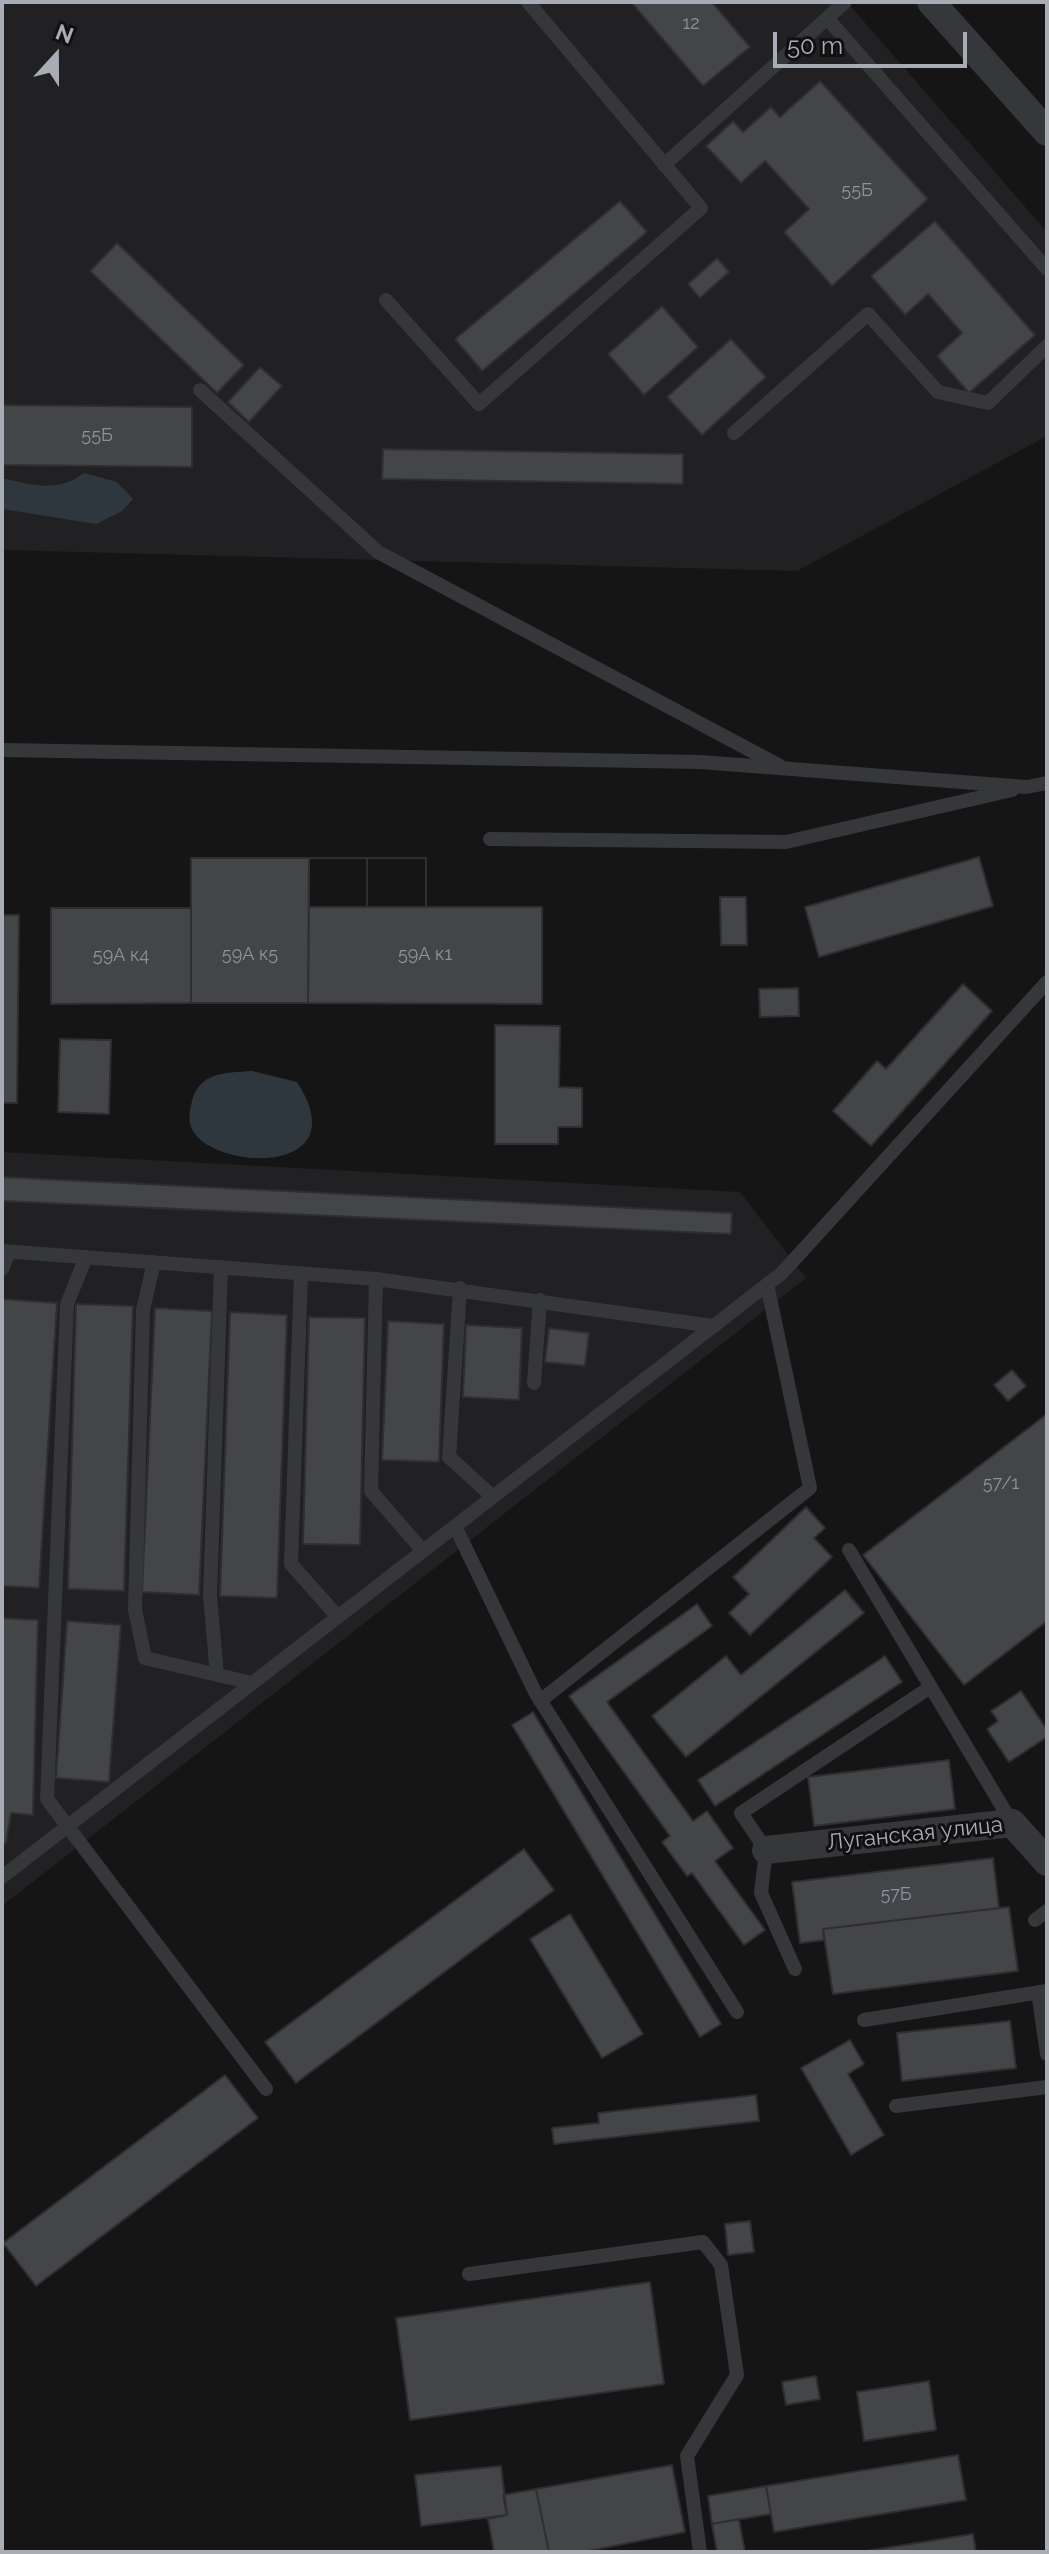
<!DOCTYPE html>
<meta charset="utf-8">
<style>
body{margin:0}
#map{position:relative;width:1049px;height:2554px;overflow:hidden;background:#151516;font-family:Raleway,sans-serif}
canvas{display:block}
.frame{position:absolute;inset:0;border:4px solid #a8acb5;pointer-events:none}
.north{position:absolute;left:16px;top:16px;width:80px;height:80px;-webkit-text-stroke:6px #101011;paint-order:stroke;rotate:21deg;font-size:22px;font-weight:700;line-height:32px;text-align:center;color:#a8acb5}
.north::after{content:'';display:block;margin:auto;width:28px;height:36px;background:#a8acb5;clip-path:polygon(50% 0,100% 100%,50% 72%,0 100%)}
.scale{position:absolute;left:773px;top:32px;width:194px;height:36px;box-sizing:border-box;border:4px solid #a8acb5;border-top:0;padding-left:10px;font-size:24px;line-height:28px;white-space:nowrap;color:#a8acb5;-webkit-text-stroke:6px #101011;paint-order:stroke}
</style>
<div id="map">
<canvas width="1049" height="2554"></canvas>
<div class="frame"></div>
<div class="north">N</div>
<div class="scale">50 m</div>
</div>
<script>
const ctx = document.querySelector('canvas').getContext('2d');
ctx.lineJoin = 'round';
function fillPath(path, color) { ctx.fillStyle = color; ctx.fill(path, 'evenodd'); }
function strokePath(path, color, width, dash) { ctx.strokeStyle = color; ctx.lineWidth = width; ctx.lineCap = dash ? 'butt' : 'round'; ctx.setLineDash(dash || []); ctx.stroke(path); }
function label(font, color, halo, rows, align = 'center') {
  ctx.font = font + ' Raleway,sans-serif'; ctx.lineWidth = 6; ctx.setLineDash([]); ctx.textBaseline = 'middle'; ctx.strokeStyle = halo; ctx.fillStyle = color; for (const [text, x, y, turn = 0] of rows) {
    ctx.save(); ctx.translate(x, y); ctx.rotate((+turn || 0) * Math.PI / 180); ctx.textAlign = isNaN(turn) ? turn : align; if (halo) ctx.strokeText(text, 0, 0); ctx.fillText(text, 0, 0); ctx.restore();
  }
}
fillPath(new Path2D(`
 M 2,2 L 847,2 L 1047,232 L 1047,436 L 797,571 L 2,550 Z
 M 2,1152 L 740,1192 L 806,1278 L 2,1906 Z`), '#212123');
fillPath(new Path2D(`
 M 84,473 L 117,482 L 133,499 L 122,511 L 96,524 L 2,509 L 2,478 C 32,485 58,493 84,473 Z
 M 252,1071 L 297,1082 C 358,1176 216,1171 193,1131 C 187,1121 190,1111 192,1101 C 200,1071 227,1073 252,1071 Z`), '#2f373e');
const building = new Path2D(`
 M 631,2 L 712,2 L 750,47 L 703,86 Z
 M 820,81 L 928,199 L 832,286 L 784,232 L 809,209 L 765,161 L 741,183 L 706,146 L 733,121 L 743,132 L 771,107 L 780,117 Z
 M 620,201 L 647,232 L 482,371 L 455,339 Z
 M 935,221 L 1035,335 L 969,393 L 937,356 L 962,333 L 928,294 L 905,315 L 871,276 Z
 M 117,243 L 244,365 L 217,393 L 90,271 Z
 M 717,258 L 729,272 L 700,298 L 688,284 Z
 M 662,306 L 698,347 L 644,395 L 608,354 Z
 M 731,339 L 766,377 L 702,435 L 667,397 Z
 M 260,367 L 282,386 L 249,422 L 228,402 Z
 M 2,405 L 192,407 L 192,467 L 2,465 Z
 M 383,449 L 683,454 L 683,484 L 382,479 Z
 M 979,857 L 993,906 L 819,957 L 805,907 Z
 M 191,858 L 309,858 L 308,1003 L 191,1003 Z
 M 309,858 L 426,858 L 426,907 L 309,907 Z
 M 309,858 L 367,858 L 367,907 L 309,907 Z
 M 367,858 L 426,858 L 426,907 L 367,907 Z
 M 720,897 L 746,897 L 747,945 L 721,945 Z
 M 309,907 L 542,907 L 542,1004 L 308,1003 Z
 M 51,908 L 191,908 L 191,1003 L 51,1004 Z
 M 2,915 L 19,915 L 17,1103 L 2,1103 Z
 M 963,984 L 992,1011 L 871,1146 L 833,1111 L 877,1061 L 886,1069 Z
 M 798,988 L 799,1016 L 760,1017 L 759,989 Z
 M 495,1025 L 560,1026 L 559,1087 L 582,1088 L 582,1127 L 558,1127 L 558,1144 L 495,1144 Z
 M 60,1039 L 111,1040 L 109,1114 L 58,1112 Z
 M 2,1177 L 732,1213 L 731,1234 L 2,1201 Z
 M 2,1299 L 57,1303 L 39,1588 L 2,1586 Z
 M 76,1304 L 133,1306 L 124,1591 L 68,1589 Z
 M 155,1308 L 212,1311 L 199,1595 L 142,1592 Z
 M 230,1312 L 287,1315 L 277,1598 L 220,1596 Z
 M 309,1317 L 365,1318 L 360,1545 L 303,1544 Z
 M 388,1321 L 444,1324 L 439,1462 L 382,1460 Z
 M 466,1325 L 522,1328 L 519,1400 L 463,1397 Z
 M 549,1328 L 589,1333 L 585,1366 L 545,1362 Z
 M 1012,1370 L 1026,1386 L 1008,1401 L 994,1385 Z
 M 1047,1414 L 1047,1621 L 964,1685 L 863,1555 Z
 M 806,1507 L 825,1528 L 814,1538 L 832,1557 L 750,1635 L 729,1613 L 749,1594 L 733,1577 Z
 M 845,1590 L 864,1613 L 686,1757 L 652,1716 L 726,1656 L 741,1675 Z
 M 697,1604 L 712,1626 L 607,1702 L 693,1821 L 707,1811 L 733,1848 L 715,1861 L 765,1930 L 744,1945 L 692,1873 L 687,1876 L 662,1842 L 670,1836 L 569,1696 Z
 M 2,1618 L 38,1620 L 33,1815 L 11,1813 L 6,1843 L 2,1843 Z
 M 67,1621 L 121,1625 L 109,1782 L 56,1778 Z
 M 885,1656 L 902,1682 L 715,1806 L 698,1780 Z
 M 1021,1691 L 1047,1730 L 1047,1737 L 1009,1762 L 987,1729 L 998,1721 L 991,1711 Z
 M 533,1712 L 721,2024 L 700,2037 L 512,1725 Z
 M 949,1760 L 955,1809 L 814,1826 L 808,1777 Z
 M 524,1849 L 554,1890 L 296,2083 L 265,2042 Z
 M 993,1858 L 999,1908 L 823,1929 L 824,1940 L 800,1943 L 792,1882 Z
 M 1009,1907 L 1018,1971 L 833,1994 L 823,1929 Z
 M 570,1914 L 643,2034 L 602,2058 L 530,1939 Z
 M 1010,2021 L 1016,2068 L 902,2081 L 897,2033 Z
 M 850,2040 L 864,2064 L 848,2074 L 884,2135 L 851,2155 L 801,2068 Z
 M 225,2075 L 258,2118 L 36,2286 L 3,2243 Z
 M 756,2095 L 759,2121 L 554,2144 L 552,2128 L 599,2123 L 598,2113 Z
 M 750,2221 L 754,2252 L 728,2255 L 725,2224 Z
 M 650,2282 L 664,2384 L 410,2420 L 396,2318 Z
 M 816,2376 L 820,2399 L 786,2405 L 782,2382 Z
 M 929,2381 L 936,2430 L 864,2441 L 857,2392 Z
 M 958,2455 L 966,2500 L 774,2532 L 766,2486 Z
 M 672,2465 L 685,2532 L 583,2552 L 549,2552 L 536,2489 Z
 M 501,2466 L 507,2515 L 421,2526 L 415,2475 Z
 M 766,2486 L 771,2514 L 712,2524 L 708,2496 Z
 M 536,2489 L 549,2552 L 494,2552 L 488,2519 L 507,2515 L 503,2495 Z
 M 739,2519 L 745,2552 L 717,2552 L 712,2524 Z
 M 973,2534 L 976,2552 L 860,2552 Z`);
fillPath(building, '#444549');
strokePath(building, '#2f2f32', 2);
strokePath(new Path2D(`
 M 827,18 L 1047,269
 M 664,165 L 845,2
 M 386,300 L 479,404 L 701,208 L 528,2
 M 200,390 L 378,552 L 780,766
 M 734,433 L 868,314 L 938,392 L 988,403 L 1047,346
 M 2,750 L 700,762 L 1027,787 L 1047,783
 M 490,839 L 786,842 L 1012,790
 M 2,1251 L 376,1279 L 713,1326
 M 86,1257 L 67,1304 L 47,1799 L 266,2089
 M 154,1262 L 143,1310 L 135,1610 L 145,1658 L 252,1683
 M 2,1269 L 9,1252
 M 301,1273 L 291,1564 L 338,1617
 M 376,1279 L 371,1491 L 423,1551
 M 460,1288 L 449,1457 L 493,1497
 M 534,1383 L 540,1300
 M 455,1526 L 535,1692 L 737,2012
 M 849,1550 L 1012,1823
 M 217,1675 L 210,1596 L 221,1267
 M 540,1701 L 810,1488 L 767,1284
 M 2,1877 L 782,1273 L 1047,982
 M 1035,1920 L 1047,1911
 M 795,1969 L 761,1893 L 766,1850 L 741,1813 L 929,1688
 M 1038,1992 L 1047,2054
 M 864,2020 L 1047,1991
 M 896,2106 L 1047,2087
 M 469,2274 L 703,2242 L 721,2265 L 737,2375 L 687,2456 L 700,2552`), '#36373b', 14);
strokePath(new Path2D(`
 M 931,2 L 1047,132
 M 766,1850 L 1012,1823 L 1047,1862`), '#36373b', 28);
label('18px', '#8f929a', null, [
 ["12",691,24],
 ["55Б",857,191],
 ["55Б",97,436],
 ["59А к5",250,955],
 ["59А к1",425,955],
 ["59А к4",121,956],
 ["57/1",1001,1484],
 ["57Б",896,1895]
]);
label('22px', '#a8acb5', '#101011', [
 ["Луганская улица",915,1834,-6]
]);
</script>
